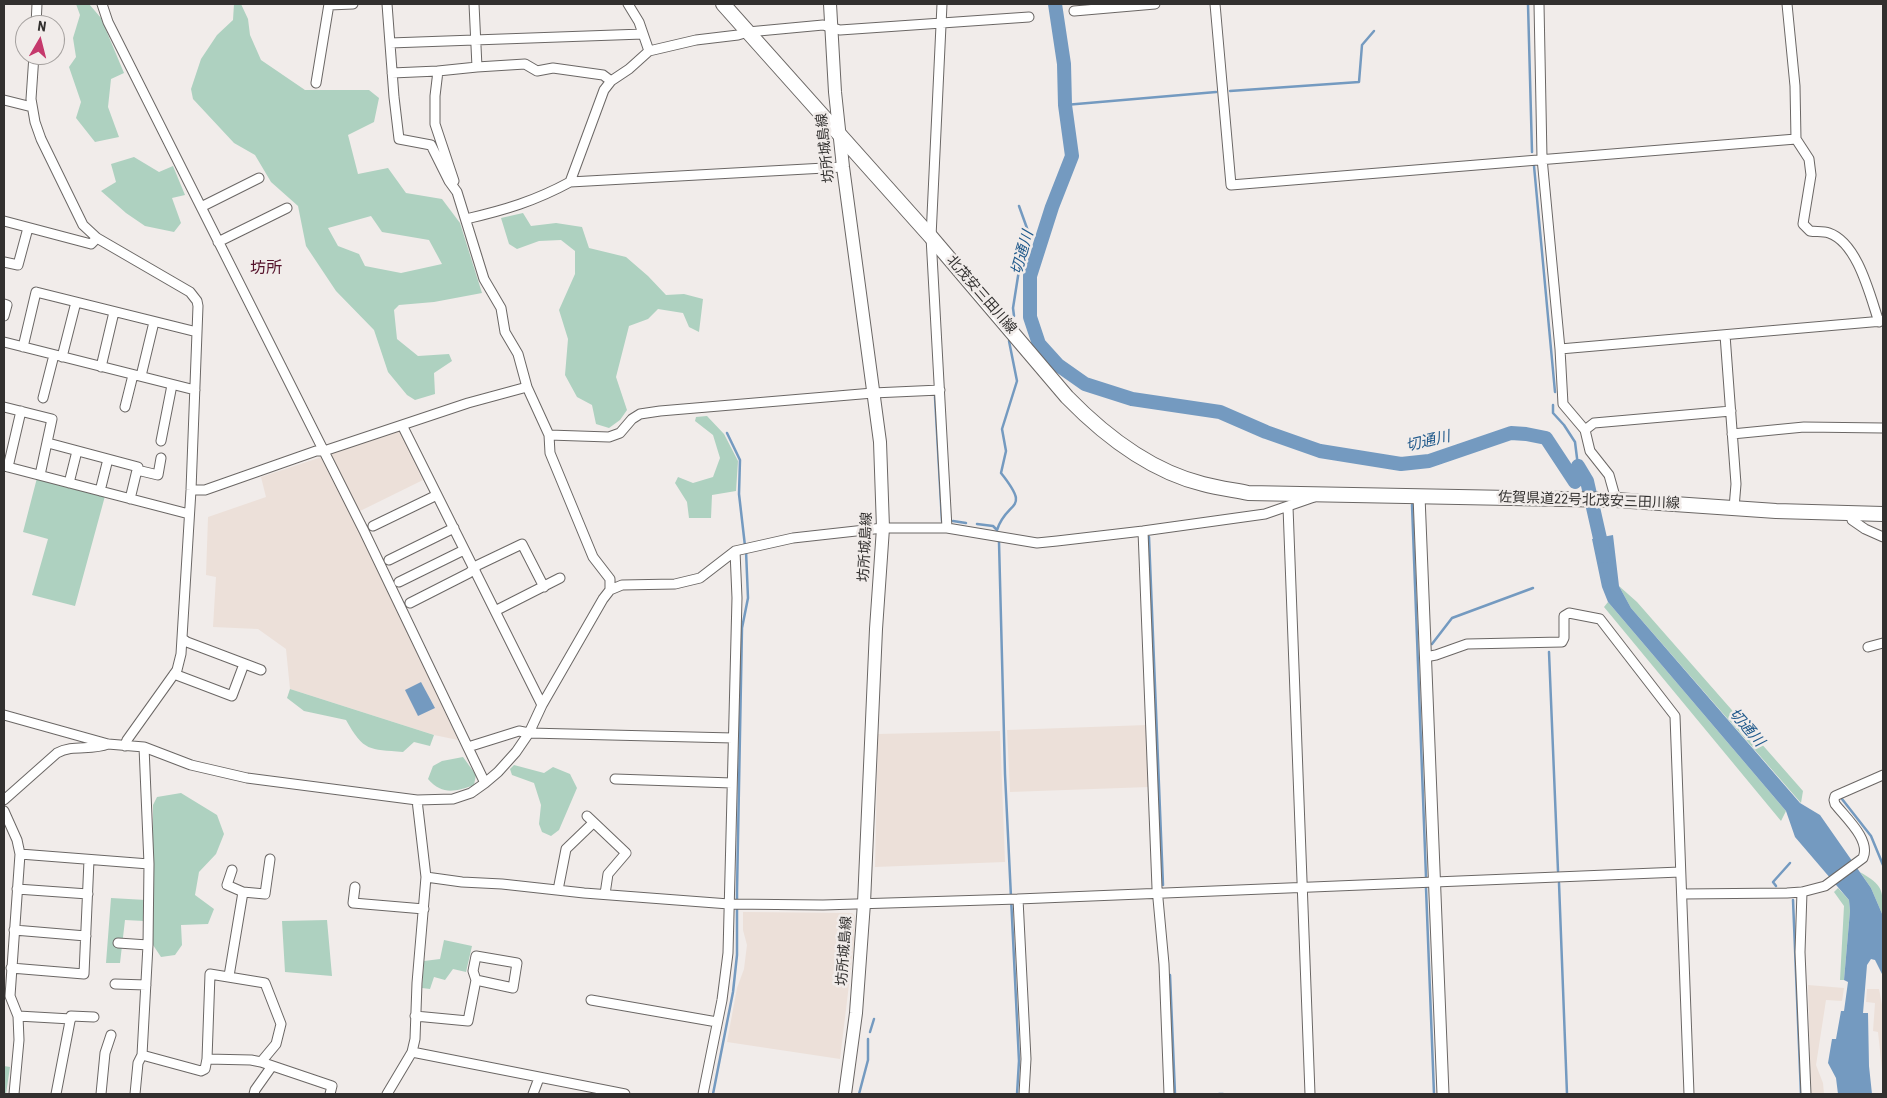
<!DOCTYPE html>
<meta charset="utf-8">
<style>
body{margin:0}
#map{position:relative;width:1887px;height:1098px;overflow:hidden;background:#f1ecea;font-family:"Roboto Condensed",sans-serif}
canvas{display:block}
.frame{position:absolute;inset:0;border:5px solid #32302f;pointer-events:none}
.north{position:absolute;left:15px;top:15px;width:50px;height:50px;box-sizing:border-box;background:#f1ecea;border:1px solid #a5a19f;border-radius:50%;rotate:8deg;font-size:14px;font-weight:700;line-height:20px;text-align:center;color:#32302f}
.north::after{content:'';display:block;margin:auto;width:18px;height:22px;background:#c5396c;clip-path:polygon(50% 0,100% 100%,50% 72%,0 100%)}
</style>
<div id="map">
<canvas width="1887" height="1098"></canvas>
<div class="frame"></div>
<div class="north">N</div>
</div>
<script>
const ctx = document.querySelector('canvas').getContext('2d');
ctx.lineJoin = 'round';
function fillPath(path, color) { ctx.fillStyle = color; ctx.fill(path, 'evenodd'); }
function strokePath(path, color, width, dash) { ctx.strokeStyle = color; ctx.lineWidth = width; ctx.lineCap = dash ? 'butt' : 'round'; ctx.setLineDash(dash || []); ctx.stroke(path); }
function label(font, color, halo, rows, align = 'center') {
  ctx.font = font + ' "Roboto Condensed","Noto Sans JP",sans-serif'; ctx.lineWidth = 5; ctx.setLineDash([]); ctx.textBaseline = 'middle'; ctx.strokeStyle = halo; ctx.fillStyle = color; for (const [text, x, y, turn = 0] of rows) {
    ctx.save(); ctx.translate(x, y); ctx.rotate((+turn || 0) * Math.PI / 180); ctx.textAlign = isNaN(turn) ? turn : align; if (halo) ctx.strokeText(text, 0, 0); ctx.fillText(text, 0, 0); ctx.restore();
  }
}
fillPath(new Path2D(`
 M 400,431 L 423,480 L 352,515 L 458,740 L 434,735 L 290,689 L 286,649 L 258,629 L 213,627 L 216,577 L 206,575 L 208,517 L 266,497 L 261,477 Z
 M 1147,725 L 1149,787 L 1010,792 L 1007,730 Z
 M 1000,731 L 1005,862 L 875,867 L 878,734 Z
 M 743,912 L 852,913 L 855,916 L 854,943 L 840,1059 L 727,1042 L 737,988 L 744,969 L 747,945 L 743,930 Z
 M 1808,985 L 1844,988 L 1842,1001 L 1826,1000 L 1816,1065 L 1823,1083 L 1824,1094 L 1811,1094 Z
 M 1867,989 L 1879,989 L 1883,1010 L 1883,1079 L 1878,1032 L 1873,1031 L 1875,1003 L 1866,1002 Z`), '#ece0d9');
fillPath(new Path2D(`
 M 76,4 L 89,4 L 101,18 L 124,73 L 111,79 L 108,107 L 119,137 L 95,142 L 76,118 L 81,102 L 69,67 L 76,57 L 73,38 L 80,15 Z
 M 234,4 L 241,4 L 248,19 L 250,35 L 261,60 L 305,90 L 369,90 L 379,98 L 374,122 L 348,135 L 358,174 L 388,168 L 406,193 L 442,199 L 460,223 L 482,293 L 434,302 L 399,305 L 394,310 L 397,339 L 418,356 L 449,354 L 452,361 L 434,373 L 435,394 L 415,400 L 407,395 L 388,372 L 374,330 L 336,291 L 306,246 L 298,206 L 271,182 L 255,155 L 234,143 L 193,99 L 191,89 L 201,59 L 217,35 L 233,20 ZM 371,216 L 382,232 L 429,240 L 442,264 L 401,273 L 365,266 L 359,254 L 338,246 L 328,228 Z
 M 134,157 L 159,172 L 173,166 L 185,195 L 172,198 L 181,223 L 174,232 L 145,226 L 126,213 L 101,191 L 116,182 L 111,164 Z
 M 523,213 L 531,226 L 556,223 L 582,227 L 589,248 L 626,257 L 648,276 L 666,295 L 684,294 L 703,299 L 699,332 L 689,327 L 683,313 L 658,309 L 648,319 L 629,326 L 616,377 L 627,410 L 620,420 L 609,428 L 596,424 L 592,405 L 577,397 L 565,375 L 568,339 L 559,310 L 575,274 L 575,251 L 561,240 L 539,241 L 517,249 L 509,244 L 501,218 Z
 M 707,416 L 724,434 L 738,461 L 736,491 L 712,495 L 711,518 L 689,518 L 687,502 L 675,483 L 678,477 L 693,483 L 713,477 L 720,458 L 713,435 L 695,421 L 696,417 Z
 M 37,478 L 105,496 L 75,606 L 32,595 L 48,539 L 23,532 Z
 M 1619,586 L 1637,602 L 1803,791 L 1801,803 L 1631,608 Z
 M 1608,602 L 1786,811 L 1781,821 L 1604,607 Z
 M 290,689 L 434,735 L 430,746 L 414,742 L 403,752 C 369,749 364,752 346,720 L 304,711 L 287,698 Z
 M 463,757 L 476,775 L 474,785 C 455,792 442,795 428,779 L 433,766 L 442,761 Z
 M 514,765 L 544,773 L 553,767 L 570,774 L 577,788 L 559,830 L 551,836 L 542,832 L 539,824 L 541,805 L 534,783 L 512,775 L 510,769 Z
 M 181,793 L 217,815 L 224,834 L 216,854 L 199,872 L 195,895 L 214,909 L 208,924 L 181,925 L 182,945 L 175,955 L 161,957 L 153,945 L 153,805 L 157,797 Z
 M 1860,872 C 1883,886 1883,888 1883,916 L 1871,888 Z
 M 1838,888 L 1849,900 L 1850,911 L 1844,980 L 1840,980 L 1844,906 L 1834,892 Z
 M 111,898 L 146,900 L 144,921 L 125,920 L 120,963 L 106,963 Z
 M 327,920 L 332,976 L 285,972 L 282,921 Z
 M 444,940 L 472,946 L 466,972 L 453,969 L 445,980 L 434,977 L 430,989 L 422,988 L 424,961 L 440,959 Z
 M 4,1066 L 10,1067 L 6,1094 L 4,1094 Z`), '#aed1c0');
fillPath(new Path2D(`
 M 1613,535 L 1619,586 L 1631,608 L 1800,803 L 1820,815 L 1871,888 L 1883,916 L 1883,976 L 1875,960 L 1871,959 L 1867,965 L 1863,1013 L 1868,1013 L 1869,1066 L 1872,1094 L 1838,1094 L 1836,1078 L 1828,1063 L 1832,1039 L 1836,1039 L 1841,1011 L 1844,1011 L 1848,982 L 1844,980 L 1850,911 L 1849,900 L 1795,837 L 1786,811 L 1608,602 L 1602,587 L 1592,539 Z
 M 421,682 L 435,708 L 418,716 L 405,690 Z`), '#749ac0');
strokePath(new Path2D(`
 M 1528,4 L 1532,152
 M 1230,91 L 1359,82 L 1362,45 L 1374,31
 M 1065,105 L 1216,92
 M 1534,166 L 1555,392
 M 1014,316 L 1013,308 L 1022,251 L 1028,231 L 1019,206
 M 935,397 L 942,521
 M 1553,405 L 1553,413 L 1564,425 L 1575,442 L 1578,466
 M 727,433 L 740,460 L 739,494 L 745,546
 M 1412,505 L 1426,877
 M 953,521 L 966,523
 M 977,524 L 993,526 L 997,530 C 1007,499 1032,512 1001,473 L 1006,451 L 1002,429 L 1017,381 L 1009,341
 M 1149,537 L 1163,885
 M 999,542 L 1005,774 L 1019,1061 L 1017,1094
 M 1432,644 L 1452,618 L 1533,588
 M 1549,652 L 1558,871
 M 1842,799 L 1871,836 L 1883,865
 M 1559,883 L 1567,1094
 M 1776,886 L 1773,882 L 1790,863
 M 1426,888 L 1434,1094
 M 1793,900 L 1801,1094
 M 1170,975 L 1175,1094
 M 870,1032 L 874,1019
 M 713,1094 L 733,992 L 737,955 L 737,891 L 742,628 L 748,598 L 746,551
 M 859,1094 L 868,1060 L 868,1039
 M 1219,1094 L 1223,1094`), '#749ac0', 2.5);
strokePath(new Path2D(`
 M 1055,4 L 1064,64 L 1065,105 L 1072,156 L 1052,207 L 1030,276 L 1030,317 L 1039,344 L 1058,365 L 1085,384 L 1132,399 L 1220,412 L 1266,432 L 1320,451 L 1401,464 L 1429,461 L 1511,433 L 1526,434 L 1546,438 L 1575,482 L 1578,466 L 1587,481 L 1604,556`), '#749ac0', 14);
const minor = new Path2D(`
 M 102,4 L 108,22 L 364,531 L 485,783
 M 387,4 L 394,97 L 399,139 L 431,145 L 449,181 L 457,192 L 484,279 L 501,308 L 505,332 L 518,354 L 527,387 L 549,435 L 550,453 L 593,557 L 610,579 L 610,590
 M 628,4 L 639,22 L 649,51
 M 942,4 L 931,237 L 947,528
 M 1215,4 L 1231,185 L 1796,139
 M 1539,4 L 1542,158 L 1560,349 L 1563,404 L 1585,430 L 1590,451 L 1609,475 L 1616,500
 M 1787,4 L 1795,86 L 1796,139 L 1809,159 L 1811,175 L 1803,224 L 1810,231 C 1816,232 1823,231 1829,233 C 1858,243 1870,296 1879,322
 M 329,5 L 353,4
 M 1074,11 L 1155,4
 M 36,25 L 37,4
 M 390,43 L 643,34
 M 34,55 L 31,99 L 35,122 L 41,139 L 83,225 L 97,238 L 190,292 L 197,301 L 198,306 L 191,490 L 181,654 L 177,670 L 127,740 L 125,746
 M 477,67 L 525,64 L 537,71 L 553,68 L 603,75 L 611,81
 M 392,73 L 438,71
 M 316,83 L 329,4
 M 4,100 L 32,107
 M 454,181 L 435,124 L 435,96 L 438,71 L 477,67 L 474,4
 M 570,182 L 604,90 L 611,81 L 629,69 L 649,51 L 696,40 L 738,35 L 748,32 L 823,25 L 840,30 L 1029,17
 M 201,207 L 259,178
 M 466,219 C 505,210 535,201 570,182 L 843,167
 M 4,221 L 91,244 L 97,238
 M 218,242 L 287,208
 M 4,262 L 18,265 L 28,228
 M 4,304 L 7,305 L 4,316
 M 1725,335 L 1736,484 L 1734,508
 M 4,342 L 195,390
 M 23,347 L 36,292 L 197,332
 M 1560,349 L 1883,321
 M 62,357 L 76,302
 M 101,367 L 114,312
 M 141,376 L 154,322
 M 43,398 L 54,355
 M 4,407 L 52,419 L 40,475
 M 125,407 L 133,375
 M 402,425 L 542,705
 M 1585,430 L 1594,423 L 1731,411
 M 1732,434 L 1804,427 L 1883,428
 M 549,435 L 609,437 L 620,433 L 632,419 L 640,414 L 660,411 L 873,393 L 940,390
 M 161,441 L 172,385
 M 48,443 L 138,467 L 137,470
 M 4,466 L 189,514
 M 8,467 L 21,411
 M 69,483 L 77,451
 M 191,490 L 205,490 L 316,451 L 324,451 L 468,403 L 527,387
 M 100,491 L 108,459
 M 130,499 L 137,470 L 158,475 L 161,458
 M 1288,507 L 1310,1094
 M 1851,513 L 1852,520 L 1865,529 L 1883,537
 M 373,526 L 437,495
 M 1143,531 L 1157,888 L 1164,964 L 1169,1094
 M 389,560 L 454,528
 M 399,582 L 464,550
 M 410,603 L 469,573 L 478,565 L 522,544 L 544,587
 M 495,611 L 560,578
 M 183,639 L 187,642 L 261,670
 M 1868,647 L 1883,643
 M 1425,657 L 1436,655 L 1467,644 L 1562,642 L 1564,638 L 1564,616 L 1569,613 L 1600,619 L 1675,716 L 1689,1094
 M 174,674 L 232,696 L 244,664
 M 4,715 L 108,744 L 144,747 L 191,765 L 247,778 L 417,800 L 453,799 L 471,793 L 485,783 L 498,772 L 516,752 L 529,733 L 542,705 L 603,599 L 610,590 L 622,585 L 675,584 L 700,578 L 735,551 L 793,538 L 883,528 L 947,528 L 1037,543 L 1057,541 L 1143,531 L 1265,514 L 1314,497
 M 468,747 L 519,731 L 529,733 L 733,738
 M 615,779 L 732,783
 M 4,800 L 57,753 C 73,744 91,751 108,744
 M 4,811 L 17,840 L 20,854 L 10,996 L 18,1016 L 19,1040 L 14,1094
 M 587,816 L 626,853 L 608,874 L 605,894
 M 20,854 L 149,864
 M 232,870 L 227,885 L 243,892 L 265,894 L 270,859
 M 426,877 L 462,882 L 502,884 L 584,893 L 729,904 L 823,905 L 1018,899 L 1680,872
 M 355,887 L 353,903 L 424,909
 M 17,889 L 88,894
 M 558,890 L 566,849 L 593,823
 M 1802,892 L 1800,952 L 1806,1094
 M 1682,894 L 1787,893 L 1802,892 L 1825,886 L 1863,858 C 1871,840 1846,818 1835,804 L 1834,800 L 1835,796 L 1883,775
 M 1018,899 L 1026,1059 L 1024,1094
 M 14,930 L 86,936
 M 118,943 L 148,945
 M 11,968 L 84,974 L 89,860
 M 229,976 L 243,892
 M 115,984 L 146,985
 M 591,1000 L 717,1022
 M 18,1016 L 71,1019
 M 415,1016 L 468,1021 L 476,980 L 473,971 L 476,956 L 517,963 L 513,988 L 476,980
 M 412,1052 L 625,1094
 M 142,1055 L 201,1071 L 205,1069 L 207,1059 L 251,1060 L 261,1062 L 332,1086 L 330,1094
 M 207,1059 L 210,974 L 265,983 L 281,1024 L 276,1044 L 261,1062
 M 56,1094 L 71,1016 L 94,1017
 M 101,1094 L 105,1053 L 111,1035
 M 135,1094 L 138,1063 L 142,1055 L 148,945 L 149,864 L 144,747
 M 254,1094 L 255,1090 L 272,1066
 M 387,1094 L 412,1052 L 415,1039 L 417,983 L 426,877 L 417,800
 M 533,1094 L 539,1078
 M 703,1094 L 722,1000 L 728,953 L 737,598 L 735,551`);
const tertiary = new Path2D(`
 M 1419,496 L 1443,1094`);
const secondary = new Path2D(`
 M 830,4 L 835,92 L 843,167 L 880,442 L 883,528 L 876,629 L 864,903 L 856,1013 L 845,1094`);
const primary = new Path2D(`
 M 723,4 L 931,237 L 1067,397 C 1104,435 1150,471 1203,484 C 1218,488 1233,490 1248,493 L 1616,500 L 1776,511 L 1883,514`);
strokePath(minor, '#6b6765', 11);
strokePath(tertiary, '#6b6765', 13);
strokePath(secondary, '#6b6765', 14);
strokePath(primary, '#6b6765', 16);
strokePath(minor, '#fff', 9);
strokePath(tertiary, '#fff', 11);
strokePath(secondary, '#fff', 12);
strokePath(primary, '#fff', 14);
label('14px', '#32302f', '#f1ecea', [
 ["坊所城島線",826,148,-96],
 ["北茂安三田川線",981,295,49],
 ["佐賀県道22号北茂安三田川線",1589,501,2],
 ["坊所城島線",866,547,-87],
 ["坊所城島線",845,951,-86]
]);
label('italic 15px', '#215a8c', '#f1ecea', [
 ["切通川",1023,253,-74],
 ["切通川",1428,442,-13],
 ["切通川",1746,728,49]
]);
label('16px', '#55122b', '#f1ecea', [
 ["坊所",266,269]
]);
</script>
